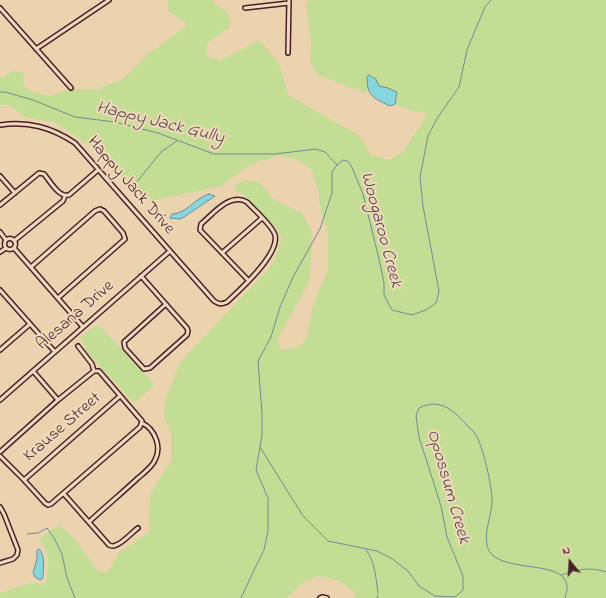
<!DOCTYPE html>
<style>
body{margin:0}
#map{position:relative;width:606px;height:598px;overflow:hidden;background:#ebd3b0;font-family:"Indie Flower",sans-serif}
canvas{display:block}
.north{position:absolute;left:550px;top:542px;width:40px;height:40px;-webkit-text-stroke:3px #f1daba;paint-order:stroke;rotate:342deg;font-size:11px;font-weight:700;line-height:16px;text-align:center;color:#4a1f2b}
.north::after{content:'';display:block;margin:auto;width:14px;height:18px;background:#4a1f2b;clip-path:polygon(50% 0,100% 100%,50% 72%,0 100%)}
</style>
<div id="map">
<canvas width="606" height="598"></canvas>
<div class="north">N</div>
</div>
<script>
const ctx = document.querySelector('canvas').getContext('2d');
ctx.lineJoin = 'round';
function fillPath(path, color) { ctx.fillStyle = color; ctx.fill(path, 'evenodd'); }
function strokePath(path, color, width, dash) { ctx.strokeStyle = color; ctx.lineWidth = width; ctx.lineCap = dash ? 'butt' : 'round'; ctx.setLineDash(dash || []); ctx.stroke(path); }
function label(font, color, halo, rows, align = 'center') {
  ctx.font = font + ' "Indie Flower",sans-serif'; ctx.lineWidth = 4; ctx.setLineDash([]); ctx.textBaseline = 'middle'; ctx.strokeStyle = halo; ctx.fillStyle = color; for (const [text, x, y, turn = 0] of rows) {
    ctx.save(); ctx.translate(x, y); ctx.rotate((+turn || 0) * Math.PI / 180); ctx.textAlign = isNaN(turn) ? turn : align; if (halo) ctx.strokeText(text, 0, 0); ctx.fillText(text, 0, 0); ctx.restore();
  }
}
fillPath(new Path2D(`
 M 168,0 L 214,0 L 214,3 L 227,12 L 231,21 L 230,27 L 208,42 L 206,56 L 220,60 L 258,41 L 262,43 L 279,63 L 288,95 L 360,136 L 371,155 L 390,160 L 404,150 L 425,119 L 426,114 L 421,112 L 412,111 L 395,104 L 397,97 L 396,90 L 379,86 L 376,79 L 368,82 L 368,89 L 365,93 L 318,75 L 310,62 L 311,41 L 306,3 L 310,0 L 606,0 L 606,598 L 355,598 L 355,593 L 340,581 L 319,576 L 305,581 L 286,598 L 0,598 L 0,593 L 32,582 L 42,585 L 46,583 C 49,564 51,554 39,539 L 59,525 L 67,531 L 77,542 L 96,569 L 105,573 L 110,569 L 118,553 L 149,532 L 150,494 L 171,461 L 171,432 L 164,416 L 165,401 L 180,362 L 273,264 L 281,239 L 278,229 L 245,195 L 235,190 L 236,184 L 246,180 L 261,183 L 273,199 L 302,213 L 312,231 L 310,280 L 277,340 L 281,349 L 286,350 L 301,346 L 307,337 L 313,306 L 328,269 L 328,235 L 319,204 L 319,193 L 312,171 L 304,164 L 293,158 L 278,156 L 251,164 L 221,186 L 156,200 L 146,197 L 123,180 L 112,161 L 56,123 L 25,117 L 9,105 L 0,105 L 0,77 L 4,77 L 12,71 L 23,72 L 24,86 L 30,91 L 49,96 L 69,89 L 95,90 L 123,79 L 148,54 L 185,27 L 185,22 L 168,11 Z
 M 95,326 L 101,327 L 155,385 L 134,403 L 85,350 L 84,343 L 79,338 Z`), '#c4dd94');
const water = new Path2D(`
 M 369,75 L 376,79 L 379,86 L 388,88 L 397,92 L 395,104 L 390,106 C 382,102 370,98 368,88 C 367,84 368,82 367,78 Z
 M 209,194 L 215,196 L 184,217 L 180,219 L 170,218 L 172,214 C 186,214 195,198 209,194 Z
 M 39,549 C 46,556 43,569 43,578 L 40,580 L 35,577 L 33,573 L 37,559 L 37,551 Z`);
fillPath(water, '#86d7dd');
strokePath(water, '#6e8d96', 1);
strokePath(new Path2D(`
 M 0,92 L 5,92 L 33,100 L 75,117 L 115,122 L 158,133 L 214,154 L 275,154 L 316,149 L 325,152 L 337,165
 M 131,189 L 162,151 L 177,141
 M 260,447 L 303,516 L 328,541 L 377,551 L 391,558 L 408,571 L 419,586 L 435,596 L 455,597 L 463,590 L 463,576 L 447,537 L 441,506 L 419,437 L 416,416 L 419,408 C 439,398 452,409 466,424 C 469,428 474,431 476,435 C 483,447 492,486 492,500 C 492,515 484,531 487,545 C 492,576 565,557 567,586 C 568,590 565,595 565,598
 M 27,534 L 38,533 L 47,528 L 54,538 L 62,554 L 67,578 L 75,598
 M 366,550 C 375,561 376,579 378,593
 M 561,575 C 578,570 588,566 606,572
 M 241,598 L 256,566 L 264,550 L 268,531 L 268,498 L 256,470 L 262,435 L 262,413 L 258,361 L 271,337 L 280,307 L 293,277 L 320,229 L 332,193 L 332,172 L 337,165 L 343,160 L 347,161 L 351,165 L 363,194 L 379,259 L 384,283 L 384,295 L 392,310 L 412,315 L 426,310 L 436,303 L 439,291 L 423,206 L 420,177 L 428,136 L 438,117 L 459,87 L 467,50 L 485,7 L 491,0
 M 377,598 L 378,595`), '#6e8d96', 1);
const minor = new Path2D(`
 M 0,8 L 71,88
 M 245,8 L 289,3
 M 36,49 L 109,0
 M 288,53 L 289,0
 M 0,125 C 28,121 51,127 75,143 L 214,301 C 219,304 221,305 227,302 C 240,290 280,254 275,235 C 272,225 254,210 247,202 C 230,192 213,214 201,224 L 200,230 L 248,280
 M 0,176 L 15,193
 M 0,205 L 39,173 L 44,174 C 50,181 59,198 69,195 L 98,170
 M 0,232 L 6,240
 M4.5 244a5.5 5.5 0 1 1 11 0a5.5 5.5 0 1 1-11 0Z
 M 14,241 L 63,201 L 65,196
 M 14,248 L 83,327
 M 0,252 L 6,248
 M 222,253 L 262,218
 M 31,267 L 95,211 L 100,209 L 104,211 L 123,233 L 125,239 L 58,298
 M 141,276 L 187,328 L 188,331 L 187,335 L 150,368 L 144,369 L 125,348 L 124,342 L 166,304
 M 0,290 L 55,352
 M 78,346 L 92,364 L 94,371
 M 0,350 L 30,324
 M 33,371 L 58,400
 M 0,400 L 170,251
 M 0,452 L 58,400 L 94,371 L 99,371 L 142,421 L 140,427 L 51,504 L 48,505 L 45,503 L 24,480 L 0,456
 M 24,480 L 120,396
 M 64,494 L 109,545 C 112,546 113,547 116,545 C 123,543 131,533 138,528
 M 0,507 L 4,514 L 18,550 L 17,555 L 13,559 L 0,563
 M 89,522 C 105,507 122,493 138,478 C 144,473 152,467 155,460 C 162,447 155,429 142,423
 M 320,598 L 322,597 L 327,598`);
strokePath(minor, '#4a1f2b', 6);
strokePath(minor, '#f1daba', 3);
label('17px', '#4a1f2b', '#f1daba', [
 ["Happy Jack Drive",130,186,49],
 ["Alesana Drive",76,316,-41],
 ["Krause Street",63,428,-41]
]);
label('italic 18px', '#56444f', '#f1daba', [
 ["Happy Jack Gully",160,124,14],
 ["Woogaroo Creek",380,230,75],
 ["Opossum Creek",447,487,74]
]);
</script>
